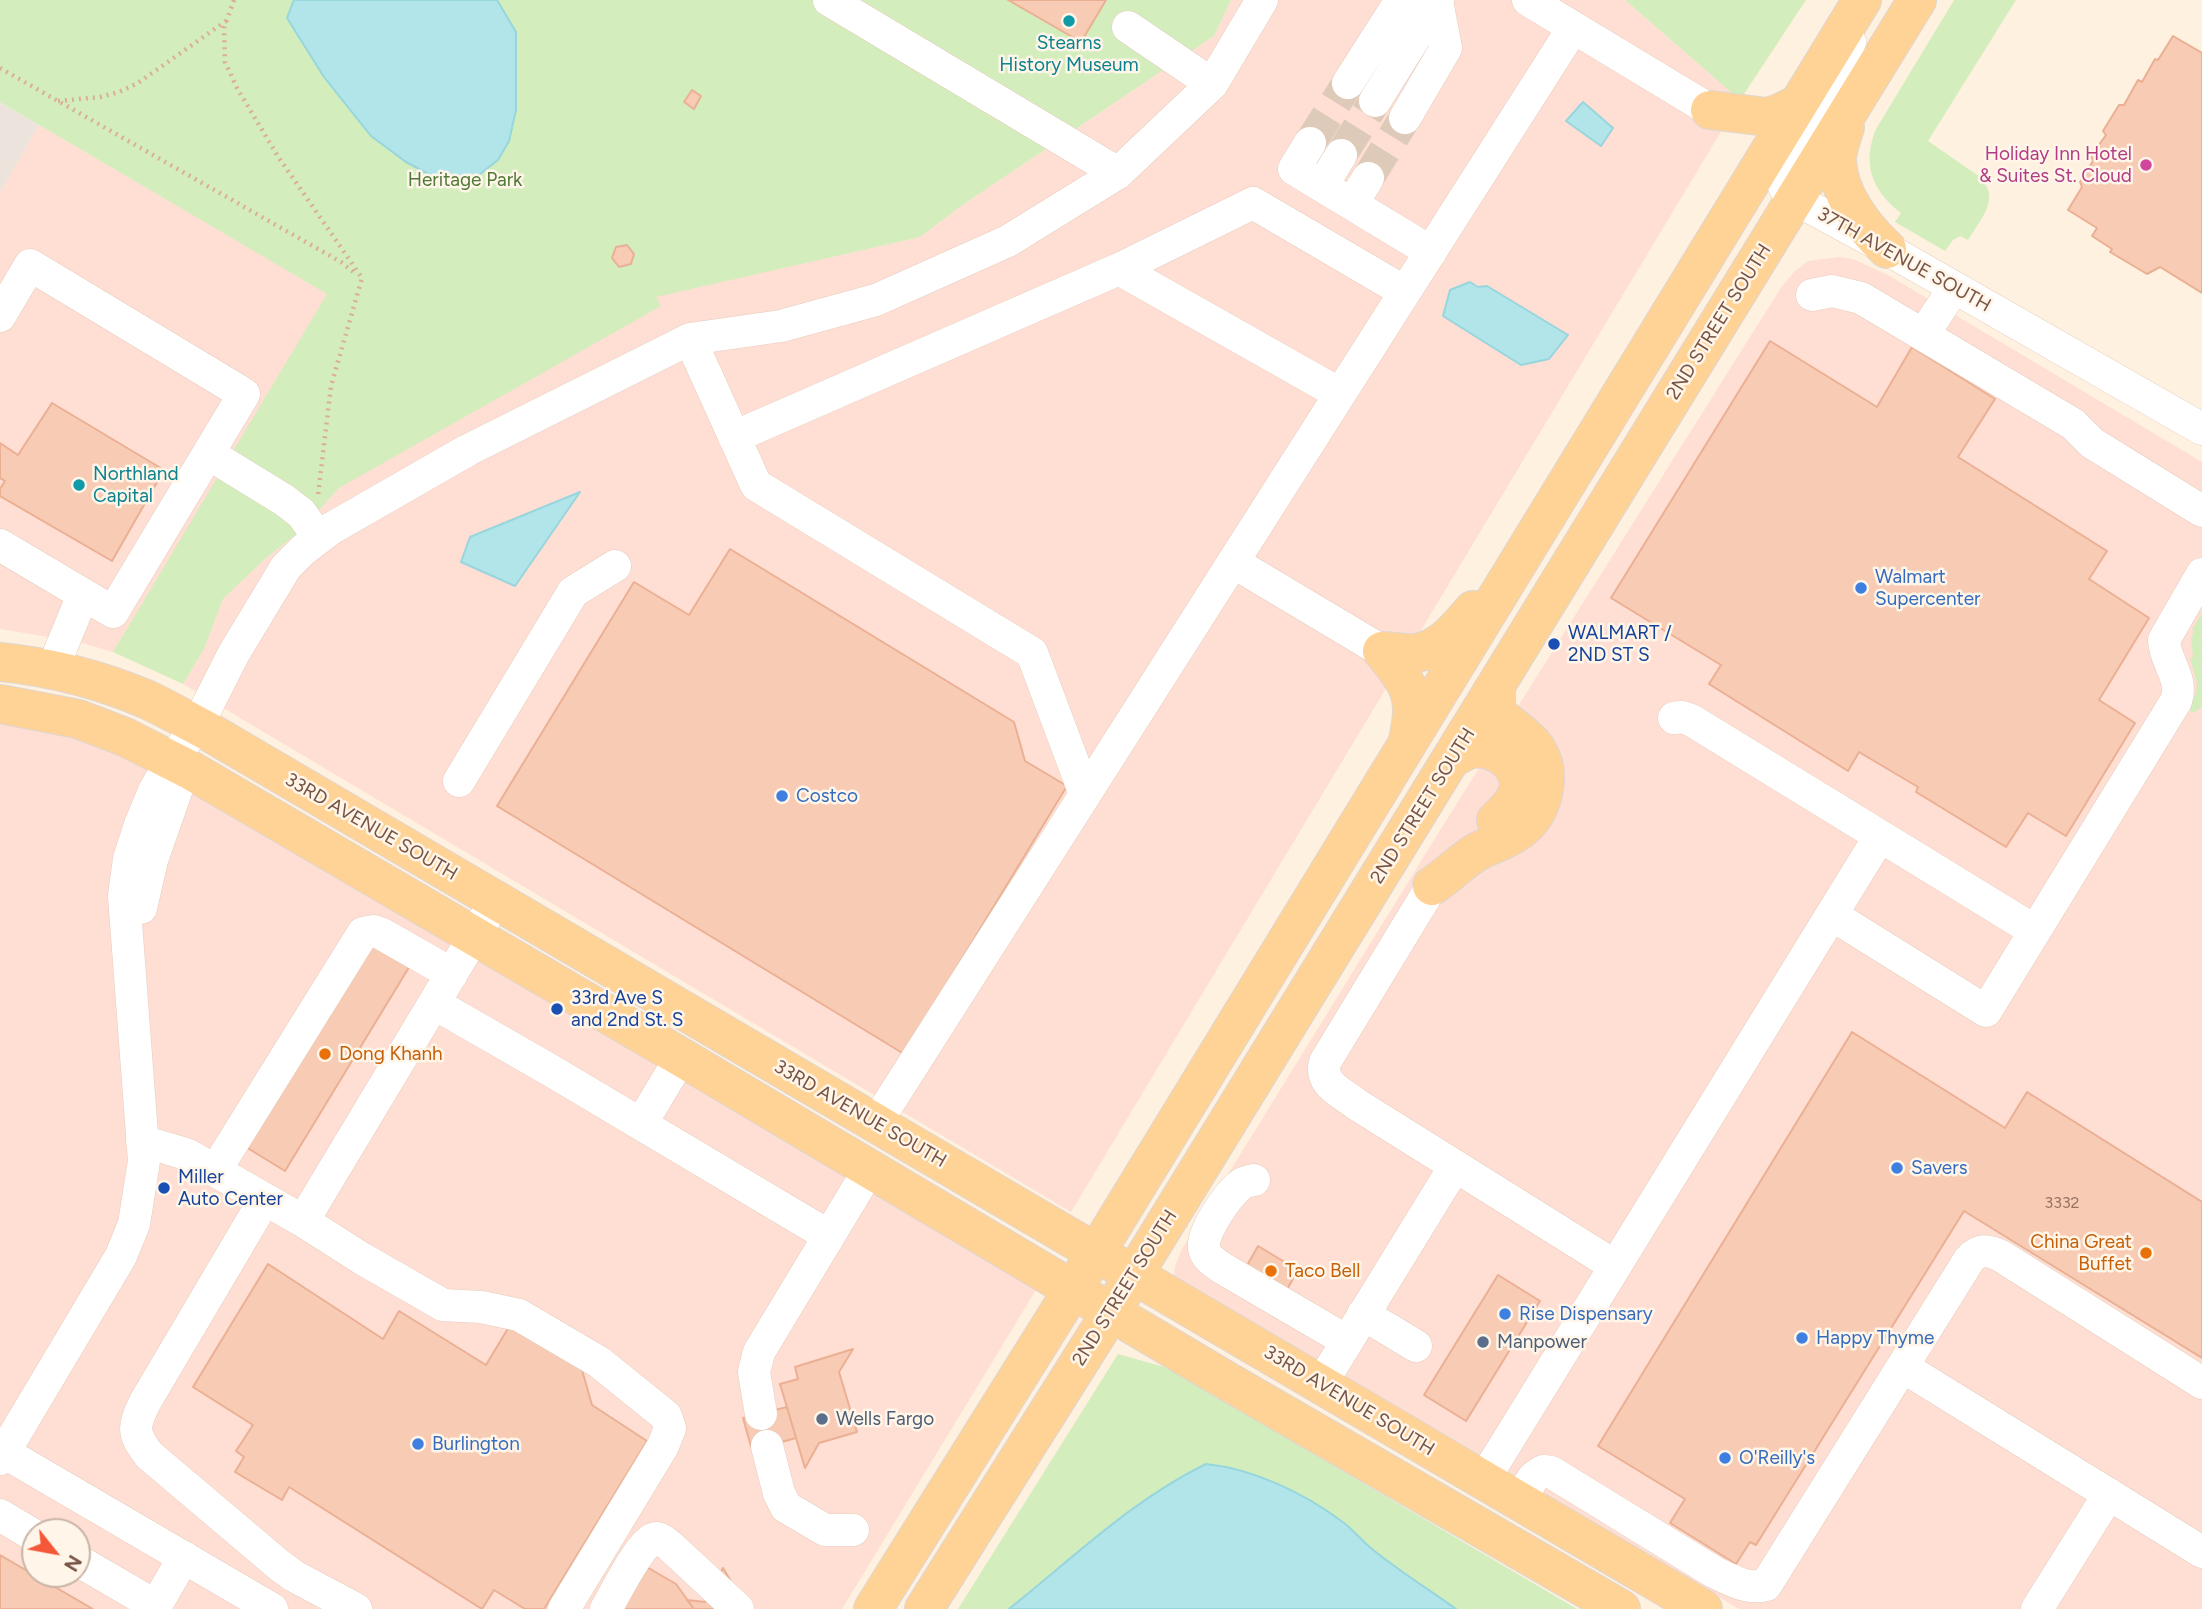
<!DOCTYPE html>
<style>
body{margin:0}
#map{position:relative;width:2202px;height:1609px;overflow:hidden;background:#fff1df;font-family:Figtree,sans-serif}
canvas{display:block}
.north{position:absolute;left:21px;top:1518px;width:70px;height:70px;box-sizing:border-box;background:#fff5e8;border:2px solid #c9b5a7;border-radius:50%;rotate:121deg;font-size:19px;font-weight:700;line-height:28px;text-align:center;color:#775445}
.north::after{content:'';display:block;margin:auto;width:24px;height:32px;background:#f55838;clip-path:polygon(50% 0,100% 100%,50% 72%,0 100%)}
</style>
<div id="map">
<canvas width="2202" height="1609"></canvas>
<div class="north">N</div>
</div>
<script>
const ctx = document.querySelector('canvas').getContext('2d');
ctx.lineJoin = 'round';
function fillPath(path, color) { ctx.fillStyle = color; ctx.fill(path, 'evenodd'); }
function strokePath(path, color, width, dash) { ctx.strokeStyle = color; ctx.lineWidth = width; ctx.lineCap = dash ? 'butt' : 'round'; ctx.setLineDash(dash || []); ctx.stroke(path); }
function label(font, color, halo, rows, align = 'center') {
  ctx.font = font + ' Figtree,sans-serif'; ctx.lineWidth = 5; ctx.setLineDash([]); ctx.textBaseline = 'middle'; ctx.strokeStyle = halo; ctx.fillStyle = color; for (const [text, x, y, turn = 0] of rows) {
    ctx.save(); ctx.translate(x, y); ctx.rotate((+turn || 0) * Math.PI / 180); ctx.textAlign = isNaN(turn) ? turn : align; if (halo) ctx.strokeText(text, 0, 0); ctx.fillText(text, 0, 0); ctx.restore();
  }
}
fillPath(new Path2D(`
 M 1231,0 L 1625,0 L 1740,100 L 1071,1212 L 183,684 L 204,649 L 223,599 L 265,559 L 299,532 L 390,432 L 591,311 L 920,237 L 961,206 L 1214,36 Z
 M 39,125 L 328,294 L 113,652 L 79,642 L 0,629 L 0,192 Z
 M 1839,257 L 1853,259 L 1888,275 L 2202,462 L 2202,1609 L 1739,1609 L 1505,1469 L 1174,1278 L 1175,1266 L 1182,1249 L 1439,832 L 1782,286 L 1795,271 L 1808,261 Z
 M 0,716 L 114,745 L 1039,1285 L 842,1609 L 0,1609 ZM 35,1532 L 77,1532 L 77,1574 L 35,1574 Z`), '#ffded3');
fillPath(new Path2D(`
 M 0,102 L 39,125 L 0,192 Z`), '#ece3dc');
fillPath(new Path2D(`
 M 0,0 L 1231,0 L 1214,36 L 961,206 L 920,237 L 656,297 L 661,306 L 339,488 L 299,532 L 265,559 L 223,599 L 204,649 L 183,684 L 113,652 L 327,294 L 0,102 Z
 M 1625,0 L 1806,0 L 1740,100 Z
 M 1954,0 L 2016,0 L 1928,141 L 1980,177 C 2001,199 1981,218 1968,240 L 1960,236 L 1953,240 L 1945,251 L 1895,222 L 1901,213 C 1871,190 1862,163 1876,129 Z
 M 2202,613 L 2202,706 L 2194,713 L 2188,709 L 2196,693 L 2197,683 L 2190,658 L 2193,657 L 2191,638 L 2194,631 L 2192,630 Z
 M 1118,1354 L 1168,1368 L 1577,1609 L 958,1609 Z`), '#d3edbd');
const water = new Path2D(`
 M 294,0 L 497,0 L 516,32 L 516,110 L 509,141 L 498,160 L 475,178 L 440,180 L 406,162 L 371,136 L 324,77 L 287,18 Z
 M 1583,102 L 1613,128 L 1601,146 L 1566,121 Z
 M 1470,282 L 1478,287 L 1487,286 L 1568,335 L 1549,359 L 1521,365 L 1443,316 L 1450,290 Z
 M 580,492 L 515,586 L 461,562 L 470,537 Z
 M 1206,1464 C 1253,1469 1302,1492 1340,1520 C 1352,1528 1361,1540 1372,1549 C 1399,1571 1428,1589 1456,1609 L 1009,1609 C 1073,1558 1132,1500 1206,1464 Z`);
fillPath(water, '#b2e5ea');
strokePath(water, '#97d6dd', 2);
const building = new Path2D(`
 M 1008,0 L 1106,0 L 1081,42 Z
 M 2173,36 L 2202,53 L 2202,293 L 2160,267 L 2147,274 L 2110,252 L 2112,249 L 2092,236 L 2097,228 L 2068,210 L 2082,187 L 2080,182 L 2093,161 L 2091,156 L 2106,135 L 2103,131 L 2119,105 L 2124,105 L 2138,80 L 2142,82 L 2155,59 L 2158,60 Z
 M 692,90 L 701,96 L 694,109 L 684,102 Z
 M 627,245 L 634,254 L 631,264 L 619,267 L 612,258 L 616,247 Z
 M 1770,341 L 1877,407 L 1912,347 L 1995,399 L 1958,457 L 2107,551 L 2089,579 L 2149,618 L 2099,700 L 2135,723 L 2066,836 L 2028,813 L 2006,847 L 1916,792 L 1918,787 L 1859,752 L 1848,771 L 1709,684 L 1721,665 L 1611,598 Z
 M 52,403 L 164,470 L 112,561 L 0,496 L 0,489 L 5,481 L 0,478 L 0,443 L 18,455 Z
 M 730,549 L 1014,722 L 1025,761 L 1067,786 L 904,1054 L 497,806 L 634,582 L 689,615 Z
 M 367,937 L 411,964 L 285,1171 L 241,1144 Z
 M 1852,1032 L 2005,1128 L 2027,1092 L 2202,1202 L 2202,1358 L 1964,1211 L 1756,1545 L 1750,1542 L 1736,1564 L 1670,1523 L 1685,1499 L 1598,1446 Z
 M 1258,1246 L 1298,1270 L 1284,1295 L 1244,1271 Z
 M 268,1264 L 383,1339 L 399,1311 L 486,1365 L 510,1325 L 582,1370 L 592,1405 L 647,1441 L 544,1609 L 525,1609 L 494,1590 L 482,1609 L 289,1487 L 282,1500 L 235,1472 L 244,1457 L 236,1451 L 253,1425 L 193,1387 Z
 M 1498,1275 L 1540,1301 L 1466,1421 L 1424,1395 Z
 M 853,1349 L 839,1372 L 857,1432 L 819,1443 L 805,1468 L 780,1384 L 798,1379 L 795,1367 Z
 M 787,1407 L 796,1438 L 752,1450 L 743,1418 Z
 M 0,1555 L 93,1609 L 0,1609 Z
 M 645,1566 L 676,1584 L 694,1609 L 619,1609 Z
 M 723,1568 L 736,1590 L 723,1609 L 694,1609 L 687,1600 L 705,1602 Z`);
fillPath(building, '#f7cbb4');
strokePath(building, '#ebb093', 2);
strokePath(new Path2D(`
 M 1310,143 L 1348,83
 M 1341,155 L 1375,101
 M 1368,178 L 1405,118`), '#ddcab8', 32, [32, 16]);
const minor = new Path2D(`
 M 829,0 L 1118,173
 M 1528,0 L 1710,110
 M 1128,27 L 1212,84
 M 1850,42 L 1834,83 L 1782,176 C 1782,187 1787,192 1795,199 L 1887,249 L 2202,429
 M 1348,83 L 1396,8 L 1437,1 L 1446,48 L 1405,118
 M 1375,101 L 1438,0
 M 1310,143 L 1294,169 L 1322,186
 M 1341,155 L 1322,186 L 1431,252
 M 1352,204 L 1368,178
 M 1119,269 L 1253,203 L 1405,292
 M 1812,295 L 1832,291 L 1861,298 L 2073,424 L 2092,443 L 2202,511
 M 0,316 L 30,265 L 244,394 L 113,612 L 0,545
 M 1923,335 L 1954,288
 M 690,339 L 756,485 L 1032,653 L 1085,794
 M 734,437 L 1119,269 L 1340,394
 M 209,454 L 284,500 L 301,513 L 319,538
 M 1233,562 L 1382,651
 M 52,670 L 83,595
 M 1674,718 L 1682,717 L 1691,720 L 2035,931
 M 459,781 L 573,592 L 615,566
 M 1432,886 L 1325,1062 C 1319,1084 1341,1092 1356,1104 L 1615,1266
 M 141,908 L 152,860 L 180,780
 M 1832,915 L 1986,1011 L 2176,701 C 2184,678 2165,663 2164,640 L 2202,574
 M 435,1004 L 550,1070 L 829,1236
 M 876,1123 L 1573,28
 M 641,1124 L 681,1057
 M 142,1141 L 186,1154 L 303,1221 L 361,1258 L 443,1305 L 481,1307 L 519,1315 L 599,1362 L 666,1416 L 670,1428 L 663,1446 L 564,1609
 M 215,1171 L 363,933 L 374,931 L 382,934 L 452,974
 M 1254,1180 C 1249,1181 1243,1182 1239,1186 C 1228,1195 1201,1233 1204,1248 C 1205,1257 1215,1263 1222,1268 L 1347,1341
 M 265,1199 L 145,1402 C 133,1427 132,1433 149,1455 L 279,1565 L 294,1576 L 356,1609
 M 303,1221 L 496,900
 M 1363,1314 L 1416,1346
 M 1903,1367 L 2202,1552
 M 1321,1384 L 1455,1166
 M 761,1414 L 754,1372 L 759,1352 L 870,1168
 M 767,1446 L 779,1493 L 786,1507 L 825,1530 L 853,1530
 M 0,1450 L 272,1609
 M 0,1459 L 121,1256 L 134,1224 L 144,1161 L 124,896 L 129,859 L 140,825 L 155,789 L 172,760 L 197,726 L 234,653 L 286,567 L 303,550 L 332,528 L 468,450 L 690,339 L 781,326 L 876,300 L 1008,241 L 1118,173 L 1212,84 L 1262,0
 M 1483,1481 L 1880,836
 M 1518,1501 L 1534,1477 L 1543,1471 L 1551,1472 L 1714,1572 C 1731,1580 1747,1590 1766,1585 L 1969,1260 C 1979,1248 1988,1250 2001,1256 L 2202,1383
 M 0,1515 L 35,1536
 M 77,1560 L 156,1606
 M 154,1609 L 184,1557
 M 606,1609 C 614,1596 642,1538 656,1538 C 661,1538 666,1543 670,1546 L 738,1609
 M 2037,1609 L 2109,1494`);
const major = new Path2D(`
 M 1710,110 L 1767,117 L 1780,113 L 1798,104
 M 1845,127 C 1842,138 1837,149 1837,160 C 1838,194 1863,227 1887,249
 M 1382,651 C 1393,651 1406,654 1416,653 C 1442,649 1457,628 1473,610
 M 1382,651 C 1410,684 1418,697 1408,740
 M 0,662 C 50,667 101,680 148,700 C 169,710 190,722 211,733 L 1703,1609
 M 0,704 L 78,719 L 125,737 L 192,771 L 681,1057 L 1227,1381 L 1621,1609
 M 1452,758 C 1459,755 1466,750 1473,749 C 1497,745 1526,768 1517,794 C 1513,804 1504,813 1496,820
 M 1432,886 C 1447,876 1460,863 1475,853 C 1489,845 1506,841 1519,831 C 1543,813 1554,775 1536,748 C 1526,734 1508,725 1496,712 L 1496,686
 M 873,1609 L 1110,1230 L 1862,0
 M 924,1609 L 1111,1312 L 1917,0`);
strokePath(minor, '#e5cebe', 33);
strokePath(major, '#ded6d2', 40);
strokePath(new Path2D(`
 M 234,0 L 224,28 L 225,62 L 237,88 L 277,155 L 362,278 L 331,386 L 318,495
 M 0,68 L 341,262 L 356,274
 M 58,101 L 100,97 L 119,92 L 138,83 L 226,21`), '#dbae98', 4.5, [2, 5]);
strokePath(minor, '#fff', 32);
strokePath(major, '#ffd296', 38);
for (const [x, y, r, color] of [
 [1069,21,7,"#0f9aa8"],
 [2146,165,7,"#d1479c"],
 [79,485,7,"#0f9aa8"],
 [1861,588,7,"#3f7fe0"],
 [1554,644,7,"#1a4fb4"],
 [782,796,7,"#3f7fe0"],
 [557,1009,7,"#1a4fb4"],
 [325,1054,7,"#e8710a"],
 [1897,1168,7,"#3f7fe0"],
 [164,1188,7,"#1a4fb4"],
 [2146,1253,7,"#e8710a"],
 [1271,1271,7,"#e8710a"],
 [1505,1314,7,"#3f7fe0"],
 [1802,1338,7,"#3f7fe0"],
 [1483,1342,7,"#5c6f8a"],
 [822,1419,7,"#5c6f8a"],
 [418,1444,7,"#3f7fe0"],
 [1725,1458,7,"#3f7fe0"]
]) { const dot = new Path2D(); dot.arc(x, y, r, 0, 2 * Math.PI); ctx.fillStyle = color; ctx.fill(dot); strokePath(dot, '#fff5e8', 2.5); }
label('16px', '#977261', null, [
 ["3332",2062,1203]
]);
label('19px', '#0d838f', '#fff5e8', [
 ["Stearns",1069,43],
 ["History Museum",1069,65],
 ["Northland",93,474,"left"],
 ["Capital",93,496,"left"]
]);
label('19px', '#b23c85', '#fff5e8', [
 ["Holiday Inn Hotel",2132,154],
 ["& Suites St. Cloud",2132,176]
], 'right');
label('19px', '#4f7939', '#fff5e8', [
 ["Heritage Park",465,180]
]);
label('19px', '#775445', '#fff5e8', [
 ["37TH AVENUE SOUTH",1904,260,29],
 ["2ND STREET SOUTH",1719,322,-58],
 ["2ND STREET SOUTH",1423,806,-58],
 ["33RD AVENUE SOUTH",371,827,30],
 ["33RD AVENUE SOUTH",860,1114,30],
 ["2ND STREET SOUTH",1125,1288,-58],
 ["33RD AVENUE SOUTH",1349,1401,31]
]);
label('19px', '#366cbe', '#fff5e8', [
 ["Walmart",1875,577],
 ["Supercenter",1875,599],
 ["Costco",796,796],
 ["Savers",1911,1168],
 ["Rise Dispensary",1519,1314],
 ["Happy Thyme",1816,1338],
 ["Burlington",432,1444],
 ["O'Reilly's",1739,1458]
], 'left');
label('19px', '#164399', '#fff5e8', [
 ["WALMART /",1568,633],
 ["2ND ST S",1568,655],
 ["33rd Ave S",571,998],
 ["and 2nd St. S",571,1020],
 ["Miller",178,1177],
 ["Auto Center",178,1199]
], 'left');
label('19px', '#c56008', '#fff5e8', [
 ["Dong Khanh",339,1054],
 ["China Great",2132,1242,"right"],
 ["Buffet",2132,1264,"right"],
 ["Taco Bell",1285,1271]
], 'left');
label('19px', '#4e5e75', '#fff5e8', [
 ["Manpower",1497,1342],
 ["Wells Fargo",836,1419]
], 'left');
</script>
